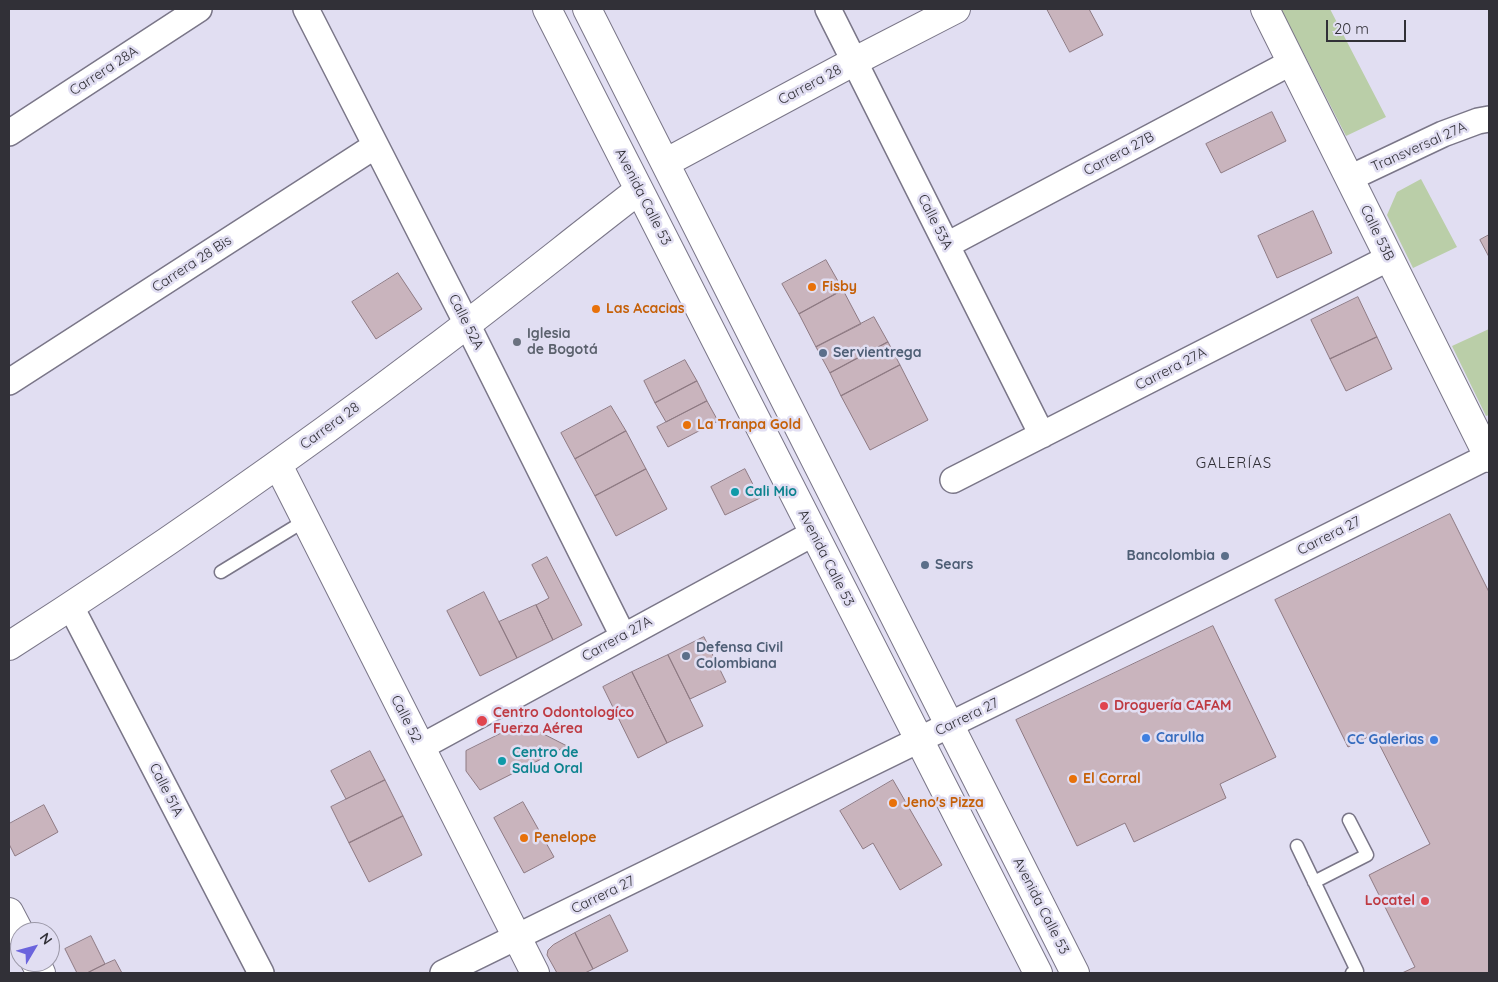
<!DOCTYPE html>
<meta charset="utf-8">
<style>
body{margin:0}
#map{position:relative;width:1498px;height:982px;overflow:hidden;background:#e1def2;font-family:Quicksand,sans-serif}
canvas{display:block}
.frame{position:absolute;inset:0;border:10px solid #313037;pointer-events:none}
.north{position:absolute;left:10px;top:922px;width:50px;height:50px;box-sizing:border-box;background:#e1def2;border:1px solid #9b98a7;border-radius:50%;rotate:53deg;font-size:14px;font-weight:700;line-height:20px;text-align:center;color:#313037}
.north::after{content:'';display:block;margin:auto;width:18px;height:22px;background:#6b64dd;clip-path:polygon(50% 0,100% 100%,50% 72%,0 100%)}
.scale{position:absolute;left:1326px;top:20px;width:80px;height:22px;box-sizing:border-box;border:2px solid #313037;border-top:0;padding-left:6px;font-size:15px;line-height:18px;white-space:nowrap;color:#313037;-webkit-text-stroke:4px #e1def2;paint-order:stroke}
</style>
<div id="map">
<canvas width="1498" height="982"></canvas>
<div class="frame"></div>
<div class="north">N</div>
<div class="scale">20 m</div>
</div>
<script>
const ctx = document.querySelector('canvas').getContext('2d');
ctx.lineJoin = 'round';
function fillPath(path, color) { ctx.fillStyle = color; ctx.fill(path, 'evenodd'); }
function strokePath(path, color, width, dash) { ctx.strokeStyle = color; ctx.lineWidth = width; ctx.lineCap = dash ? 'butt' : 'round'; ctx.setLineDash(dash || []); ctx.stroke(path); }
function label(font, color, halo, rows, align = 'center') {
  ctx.font = font + ' Quicksand,sans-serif'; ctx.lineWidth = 5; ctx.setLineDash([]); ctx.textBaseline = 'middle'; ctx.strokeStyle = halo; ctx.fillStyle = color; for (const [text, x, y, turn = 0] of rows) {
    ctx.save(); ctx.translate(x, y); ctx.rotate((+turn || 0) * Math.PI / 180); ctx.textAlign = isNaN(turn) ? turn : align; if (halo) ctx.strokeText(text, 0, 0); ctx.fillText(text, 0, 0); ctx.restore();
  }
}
fillPath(new Path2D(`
 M 1281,9 L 1330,9 L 1386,117 L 1346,136 Z
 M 1421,179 L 1457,247 L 1413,268 L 1387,215 L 1397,192 Z
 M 1489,329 L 1489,415 L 1486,416 L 1452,346 Z`), '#bacea8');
const building = new Path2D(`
 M 1047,9 L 1089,9 L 1103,35 L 1070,52 Z
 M 1272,112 L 1286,141 L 1221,173 L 1206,144 Z
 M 1313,211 L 1332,253 L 1277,278 L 1258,236 Z
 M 1489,235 L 1489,257 L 1480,240 Z
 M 826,260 L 843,290 L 799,314 L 782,284 Z
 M 398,273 L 422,309 L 376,339 L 352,302 Z
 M 843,290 L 861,324 L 816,347 L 799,314 Z
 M 1358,297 L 1377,337 L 1330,359 L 1311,320 Z
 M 874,317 L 888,342 L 830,373 L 816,347 Z
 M 1377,337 L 1392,369 L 1346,391 L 1330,359 Z
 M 888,342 L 900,365 L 841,396 L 830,373 Z
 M 685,360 L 697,381 L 655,403 L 644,381 Z
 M 900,365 L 928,420 L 870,450 L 841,396 Z
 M 697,381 L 707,401 L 666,422 L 655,403 Z
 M 707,401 L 718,421 L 668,447 L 657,427 Z
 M 611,406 L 626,431 L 575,459 L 561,433 Z
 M 626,431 L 646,469 L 595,496 L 575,459 Z
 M 646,469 L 667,509 L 616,536 L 595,496 Z
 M 745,469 L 760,498 L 725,515 L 711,487 Z
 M 1450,514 L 1489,592 L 1489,973 L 1402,973 L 1415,967 L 1369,875 L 1430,844 L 1374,734 L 1348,747 L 1275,600 Z
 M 547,557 L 582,625 L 553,640 L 536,605 L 549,598 L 532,565 Z
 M 484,592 L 517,658 L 480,676 L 447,611 Z
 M 536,605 L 553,640 L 517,658 L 499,622 Z
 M 1213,626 L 1276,757 L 1220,784 L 1226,798 L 1134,842 L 1125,823 L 1077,846 L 1016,720 Z
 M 704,637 L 726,682 L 690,699 L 668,655 Z
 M 668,655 L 703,726 L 667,743 L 632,672 Z
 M 632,672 L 667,743 L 638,758 L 603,687 Z
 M 522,723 L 567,746 L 480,790 L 466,771 L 466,751 Z
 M 370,751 L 385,780 L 346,799 L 331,771 Z
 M 385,780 L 403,816 L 349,843 L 331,807 Z
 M 893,780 L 942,865 L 900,890 L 873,843 L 863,849 L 840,811 Z
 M 523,802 L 554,857 L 524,873 L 494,818 Z
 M 44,805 L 58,832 L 15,856 L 9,844 L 9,824 Z
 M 403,816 L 422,855 L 369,882 L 349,843 Z
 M 610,915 L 628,951 L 593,969 L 575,933 Z
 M 575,933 L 593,969 L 585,973 L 557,973 L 547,955 L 548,950 L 553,945 Z
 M 91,936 L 105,964 L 87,973 L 77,973 L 65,949 Z
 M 115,960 L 122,973 L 87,973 L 105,964 Z`);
fillPath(building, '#c9b4bd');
strokePath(building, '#8e7a83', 1);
const lane = new Path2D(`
 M 221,572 L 306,520
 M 1297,846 L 1357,971 L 1352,973
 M 1314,882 L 1367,855 L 1349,820`);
const street = new Path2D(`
 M 306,9 L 467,324 L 623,636
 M 828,9 L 1042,435
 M 9,133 L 199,9
 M 1350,178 L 1443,134 L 1478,121 L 1489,119
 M 947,245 L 1292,62
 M 9,382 L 375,146
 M 953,480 L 1389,258
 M 71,607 L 261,973
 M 421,747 L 814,533
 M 443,973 L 1031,685 L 1489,456`);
const secondary = new Path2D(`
 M 547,9 L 1038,973
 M 587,9 L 1075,973
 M 1265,9 L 1489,458
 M 665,163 L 855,61 L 956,9
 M 278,465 L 535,973
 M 9,646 C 153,554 293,456 429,353 C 500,300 569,244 639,190
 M 9,912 L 20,933
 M 35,962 L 41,973`);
strokePath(lane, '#7a7688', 15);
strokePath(street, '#7a7688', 28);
strokePath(secondary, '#7a7688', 30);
strokePath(lane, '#fff', 12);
strokePath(street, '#fff', 25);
strokePath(secondary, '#fff', 28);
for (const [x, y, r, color] of [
 [812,287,5,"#e8710a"],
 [596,309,5,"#e8710a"],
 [517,342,5,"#6b7280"],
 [823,353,5,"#5c6f8a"],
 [687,425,5,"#e8710a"],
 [735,492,5,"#0f9aa8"],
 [1225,556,5,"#5c6f8a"],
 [925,565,5,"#5c6f8a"],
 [686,656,5,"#5c6f8a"],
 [1104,706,5,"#e0444e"],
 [482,721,6,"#e0444e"],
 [1146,738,5,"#3f7fe0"],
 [1434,740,5,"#3f7fe0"],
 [502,761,5,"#0f9aa8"],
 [1073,779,5,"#e8710a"],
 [893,803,5,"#e8710a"],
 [524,838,5,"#e8710a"],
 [1425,901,5,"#e0444e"]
]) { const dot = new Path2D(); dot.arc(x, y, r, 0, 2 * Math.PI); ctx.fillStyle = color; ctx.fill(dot); strokePath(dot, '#e1def2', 2); }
label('14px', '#313037', '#e1def2', [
 ["Carrera 28A",104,71,-33],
 ["Carrera 28",810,85,-28],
 ["Transversal 27A",1419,147,-24],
 ["Carrera 27B",1119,154,-28],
 ["Avenida Calle 53",643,197,63],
 ["Calle 53A",935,222,63],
 ["Calle 53B",1377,233,64],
 ["Carrera 28 Bis",192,264,-33],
 ["Calle 52A",466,322,63],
 ["Carrera 27A",1171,369,-27],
 ["Carrera 28",330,426,-36],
 ["Carrera 27",1329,536,-27],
 ["Avenida Calle 53",826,558,63],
 ["Carrera 27A",617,639,-29],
 ["Carrera 27",967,717,-26],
 ["Calle 52",406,719,63],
 ["Calle 51A",166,790,63],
 ["Carrera 27",603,895,-26],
 ["Avenida Calle 53",1041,906,63]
]);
label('bold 14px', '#c56008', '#e1def2', [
 ["Fisby",822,287],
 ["Las Acacias",606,309],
 ["La Tranpa Gold",697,425],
 ["El Corral",1083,779],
 ["Jeno's Pizza",903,803],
 ["Penelope",534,838]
], 'left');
label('bold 14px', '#5b616d', '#e1def2', [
 ["Iglesia",527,334],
 ["de Bogotá",527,350]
], 'left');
label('bold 14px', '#4e5e75', '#e1def2', [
 ["Servientrega",833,353],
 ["Bancolombia",1215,556,"right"],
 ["Sears",935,565],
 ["Defensa Civil",696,648],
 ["Colombiana",696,664]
], 'left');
label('bold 14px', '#0d838f', '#e1def2', [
 ["Cali Mio",745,492],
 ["Centro de",512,753],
 ["Salud Oral",512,769]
], 'left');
label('bold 14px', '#be3a42', '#e1def2', [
 ["Droguería CAFAM",1114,706],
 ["Centro Odontologíco",493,713],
 ["Fuerza Aérea",493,729],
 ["Locatel",1415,901,"right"]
], 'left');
label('bold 14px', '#366cbe', '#e1def2', [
 ["Carulla",1156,738],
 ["CC Galerias",1424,740,"right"]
], 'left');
ctx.letterSpacing = '1px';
label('15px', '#313037', '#e1def2', [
 ["GALERÍAS",1234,463]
]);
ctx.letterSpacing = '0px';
</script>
